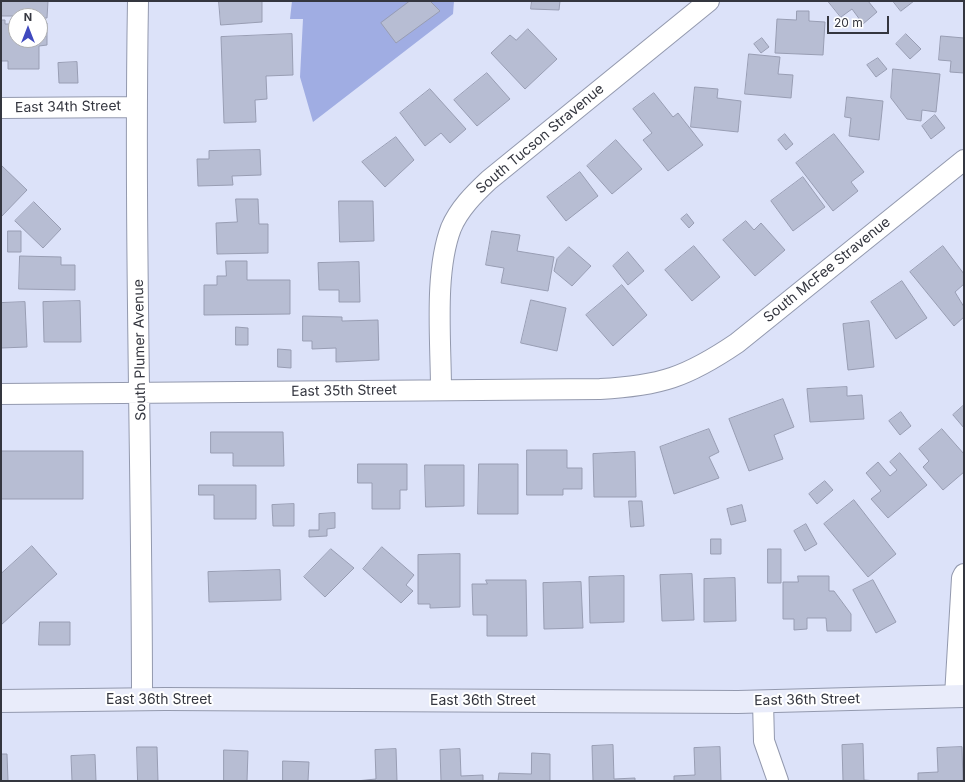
<!DOCTYPE html>
<style>
body{margin:0}
#map{position:relative;width:965px;height:782px;overflow:hidden;background:#dce2f9;font-family:Inter,sans-serif}
canvas{display:block}
.frame{position:absolute;inset:0;border:2px solid #34363f;pointer-events:none}
.north{position:absolute;left:8px;top:8px;width:40px;height:40px;box-sizing:border-box;background:#fff;border:1px solid #aeafb2;border-radius:50%;rotate:0deg;font-size:11px;font-weight:700;line-height:16px;text-align:center;color:#34363f}
.north::after{content:'';display:block;margin:auto;width:14px;height:18px;background:#404abf;clip-path:polygon(50% 0,100% 100%,50% 72%,0 100%)}
.scale{position:absolute;left:827px;top:16px;width:62px;height:18px;box-sizing:border-box;border:2px solid #34363f;border-top:0;padding-left:5px;font-size:12px;line-height:14px;white-space:nowrap;color:#34363f;-webkit-text-stroke:3px #fff;paint-order:stroke}
</style>
<div id="map">
<canvas width="965" height="782"></canvas>
<div class="frame"></div>
<div class="north">N</div>
<div class="scale">20 m</div>
</div>
<script>
const ctx = document.querySelector('canvas').getContext('2d');
ctx.lineJoin = 'round';
function fillPath(path, color) { ctx.fillStyle = color; ctx.fill(path, 'evenodd'); }
function strokePath(path, color, width, dash) { ctx.strokeStyle = color; ctx.lineWidth = width; ctx.lineCap = dash ? 'butt' : 'round'; ctx.setLineDash(dash || []); ctx.stroke(path); }
function label(font, color, halo, rows, align = 'center') {
  ctx.font = font + ' Inter,sans-serif'; ctx.lineWidth = 4; ctx.setLineDash([]); ctx.textBaseline = 'middle'; ctx.strokeStyle = halo; ctx.fillStyle = color; for (const [text, x, y, turn = 0] of rows) {
    ctx.save(); ctx.translate(x, y); ctx.rotate((+turn || 0) * Math.PI / 180); ctx.textAlign = isNaN(turn) ? turn : align; if (halo) ctx.strokeText(text, 0, 0); ctx.fillText(text, 0, 0); ctx.restore();
  }
}
fillPath(new Path2D(`
 M 292,1 L 454,1 L 453,14 L 313,122 L 300,77 L 303,19 L 290,19 Z`), '#a0ade3');
const building = new Path2D(`
 M 1,1 L 48,1 L 47,18 L 40,18 L 40,16 L 2,16 Z
 M 219,1 L 262,1 L 262,22 L 221,25 Z
 M 410,1 L 430,1 L 440,11 L 396,43 L 381,23 Z
 M 532,1 L 560,1 L 559,10 L 531,9 Z
 M 828,1 L 868,1 L 877,12 L 863,24 L 852,9 L 841,17 Z
 M 893,1 L 914,1 L 901,11 Z
 M 797,11 L 809,11 L 809,21 L 825,22 L 823,55 L 775,53 L 777,19 L 796,20 Z
 M 1,20 L 5,20 L 5,24 L 16,24 L 16,40 L 40,40 L 40,23 L 47,23 L 47,45 L 39,46 L 39,69 L 8,69 L 8,61 L 1,61 Z
 M 528,29 L 557,59 L 525,89 L 491,53 L 510,35 L 516,40 Z
 M 292,34 L 293,75 L 266,76 L 267,99 L 255,100 L 256,122 L 224,123 L 221,37 Z
 M 906,34 L 921,49 L 910,59 L 896,44 Z
 M 941,36 L 964,38 L 964,73 L 950,72 L 951,61 L 939,60 Z
 M 762,38 L 769,47 L 761,53 L 754,44 Z
 M 749,54 L 780,57 L 778,74 L 793,75 L 791,98 L 745,94 Z
 M 878,58 L 887,69 L 876,77 L 867,65 Z
 M 77,62 L 78,83 L 59,83 L 58,63 Z
 M 893,69 L 940,74 L 936,112 L 922,110 L 921,121 L 907,119 L 891,98 Z
 M 487,73 L 510,99 L 477,126 L 454,100 Z
 M 695,87 L 718,89 L 717,98 L 741,101 L 738,132 L 691,127 Z
 M 430,89 L 466,129 L 450,143 L 441,133 L 425,146 L 400,113 Z
 M 654,93 L 673,117 L 678,113 L 703,145 L 668,171 L 643,140 L 652,133 L 633,109 Z
 M 847,97 L 883,101 L 879,140 L 849,136 L 851,118 L 845,117 Z
 M 935,115 L 945,128 L 931,139 L 922,126 Z
 M 785,134 L 793,144 L 786,150 L 778,140 Z
 M 834,134 L 864,172 L 851,182 L 858,191 L 833,211 L 796,163 Z
 M 396,137 L 414,160 L 385,187 L 362,162 Z
 M 616,140 L 642,169 L 612,194 L 587,166 Z
 M 260,150 L 261,175 L 232,176 L 233,185 L 198,186 L 197,159 L 209,159 L 209,151 Z
 M 1,165 L 27,190 L 1,217 Z
 M 580,172 L 598,196 L 566,221 L 547,197 Z
 M 803,177 L 825,207 L 793,231 L 771,201 Z
 M 236,199 L 258,199 L 259,224 L 268,224 L 268,253 L 217,254 L 216,223 L 237,222 Z
 M 339,201 L 373,201 L 374,241 L 340,242 Z
 M 34,202 L 61,229 L 43,248 L 15,221 Z
 M 687,214 L 694,223 L 689,228 L 681,219 Z
 M 746,221 L 754,230 L 761,223 L 785,250 L 755,276 L 723,240 Z
 M 8,231 L 21,231 L 21,252 L 8,252 Z
 M 492,231 L 520,235 L 517,251 L 554,257 L 548,291 L 501,283 L 504,268 L 486,265 Z
 M 694,246 L 720,277 L 692,301 L 665,270 Z
 M 943,246 L 964,274 L 964,284 L 955,292 L 964,307 L 964,317 L 954,326 L 910,272 Z
 M 569,247 L 591,266 L 572,286 L 554,271 L 557,259 Z
 M 628,252 L 644,271 L 628,285 L 613,266 Z
 M 20,256 L 61,257 L 61,265 L 75,265 L 75,290 L 19,289 Z
 M 226,261 L 247,261 L 247,280 L 290,280 L 290,314 L 204,315 L 204,285 L 217,285 L 217,276 L 226,276 Z
 M 359,262 L 360,302 L 339,302 L 339,290 L 319,290 L 318,263 Z
 M 902,281 L 927,318 L 896,339 L 871,302 Z
 M 622,285 L 647,315 L 613,346 L 586,315 Z
 M 531,300 L 566,308 L 557,351 L 521,343 Z
 M 80,301 L 81,342 L 44,342 L 43,302 Z
 M 25,302 L 27,347 L 1,348 L 1,303 Z
 M 303,316 L 342,317 L 342,321 L 378,320 L 379,360 L 336,362 L 336,348 L 312,349 L 312,341 L 303,341 Z
 M 869,321 L 874,367 L 848,370 L 843,324 Z
 M 236,327 L 248,328 L 248,345 L 236,345 Z
 M 278,349 L 291,350 L 291,368 L 278,367 Z
 M 847,387 L 847,396 L 862,395 L 864,419 L 810,422 L 807,389 Z
 M 783,399 L 794,427 L 774,435 L 783,459 L 749,471 L 729,419 Z
 M 964,405 L 964,428 L 953,415 Z
 M 901,412 L 911,426 L 900,435 L 889,421 Z
 M 709,429 L 719,452 L 709,457 L 719,478 L 674,494 L 660,447 Z
 M 942,429 L 964,454 L 964,472 L 943,490 L 923,467 L 929,461 L 919,449 Z
 M 211,432 L 283,432 L 284,466 L 233,466 L 233,453 L 211,453 Z
 M 527,450 L 567,450 L 567,468 L 582,468 L 582,489 L 563,489 L 563,495 L 527,495 Z
 M 1,451 L 83,451 L 83,499 L 1,499 Z
 M 635,452 L 636,497 L 594,497 L 593,454 Z
 M 900,453 L 927,485 L 888,518 L 871,499 L 881,491 L 866,473 L 878,462 L 890,476 L 897,470 L 890,462 Z
 M 358,464 L 407,464 L 407,490 L 400,490 L 400,509 L 372,509 L 372,483 L 358,483 Z
 M 479,464 L 518,464 L 518,514 L 478,514 Z
 M 425,465 L 464,465 L 464,506 L 426,507 Z
 M 825,481 L 833,490 L 817,504 L 809,494 Z
 M 199,485 L 256,485 L 256,519 L 214,519 L 214,495 L 199,495 Z
 M 854,500 L 896,554 L 868,577 L 824,524 Z
 M 629,501 L 642,501 L 644,526 L 631,527 Z
 M 294,504 L 294,526 L 273,526 L 272,505 Z
 M 742,505 L 746,521 L 731,525 L 727,509 Z
 M 335,513 L 335,528 L 327,529 L 327,536 L 309,537 L 309,530 L 319,530 L 319,514 Z
 M 806,524 L 817,544 L 805,551 L 794,531 Z
 M 711,539 L 721,539 L 721,554 L 711,554 Z
 M 32,546 L 57,574 L 1,625 L 1,574 Z
 M 382,547 L 414,575 L 406,585 L 413,591 L 401,603 L 363,569 Z
 M 331,549 L 354,568 L 325,597 L 304,577 Z
 M 768,549 L 781,549 L 781,583 L 768,583 Z
 M 460,554 L 460,607 L 430,608 L 430,604 L 418,604 L 418,555 Z
 M 280,570 L 281,600 L 209,602 L 208,572 Z
 M 692,574 L 694,620 L 662,621 L 660,575 Z
 M 624,576 L 624,622 L 590,623 L 589,577 Z
 M 798,576 L 829,576 L 829,591 L 834,591 L 851,614 L 851,631 L 827,631 L 826,618 L 807,618 L 807,629 L 794,630 L 794,619 L 783,619 L 783,582 L 798,582 Z
 M 735,578 L 736,621 L 704,622 L 704,579 Z
 M 486,580 L 526,580 L 527,636 L 487,636 L 487,615 L 473,615 L 472,584 L 487,584 Z
 M 873,580 L 896,622 L 876,633 L 853,590 Z
 M 581,582 L 583,628 L 544,629 L 543,583 Z
 M 40,622 L 70,622 L 70,645 L 39,645 Z
 M 863,744 L 864,780 L 877,781 L 843,781 L 842,745 Z
 M 613,745 L 614,779 L 635,778 L 635,781 L 593,781 L 592,746 Z
 M 137,747 L 157,747 L 158,781 L 138,781 Z
 M 720,747 L 721,781 L 674,781 L 674,776 L 695,775 L 694,748 Z
 M 962,747 L 963,781 L 918,781 L 918,773 L 938,772 L 937,748 Z
 M 396,749 L 397,781 L 356,781 L 376,779 L 375,750 Z
 M 460,749 L 461,776 L 483,775 L 483,781 L 441,781 L 440,750 Z
 M 224,750 L 248,751 L 247,781 L 224,781 Z
 M 532,753 L 550,754 L 550,781 L 498,781 L 499,773 L 531,774 Z
 M 1,754 L 7,754 L 8,781 L 1,781 Z
 M 95,755 L 96,781 L 72,781 L 71,756 Z
 M 283,761 L 309,762 L 308,781 L 283,781 Z`);
fillPath(building, '#b7bdd3');
strokePath(building, '#989db3', 1);
const street = new Path2D(`
 M 138,1 C 134,234 142,466 142,699
 M 1,108 L 136,107
 M 441,390 C 441,341 434,273 451,228 C 459,209 474,194 489,180 L 709,1
 M 1,394 L 600,389 C 660,386 687,377 737,343 L 964,160
 M 955,696 L 962,578 L 964,574
 M 763,701 L 764,741 L 778,781`);
const secondary = new Path2D(`
 M 1,701 L 165,699 L 738,702 L 964,696`);
strokePath(street, '#9399ae', 22);
strokePath(secondary, '#9399ae', 24);
strokePath(street, '#fff', 20);
strokePath(secondary, '#e9ecfa', 22);
label('14px', '#34363f', '#fff', [
 ["East 34th Street",68,107,-1],
 ["South Tucson Stravenue",540,139,-40],
 ["South McFee Stravenue",827,270,-39],
 ["South Plumer Avenue",140,350,-91],
 ["East 35th Street",344,391,-1],
 ["East 36th Street",159,700],
 ["East 36th Street",807,700,-1],
 ["East 36th Street",483,701]
]);
</script>
